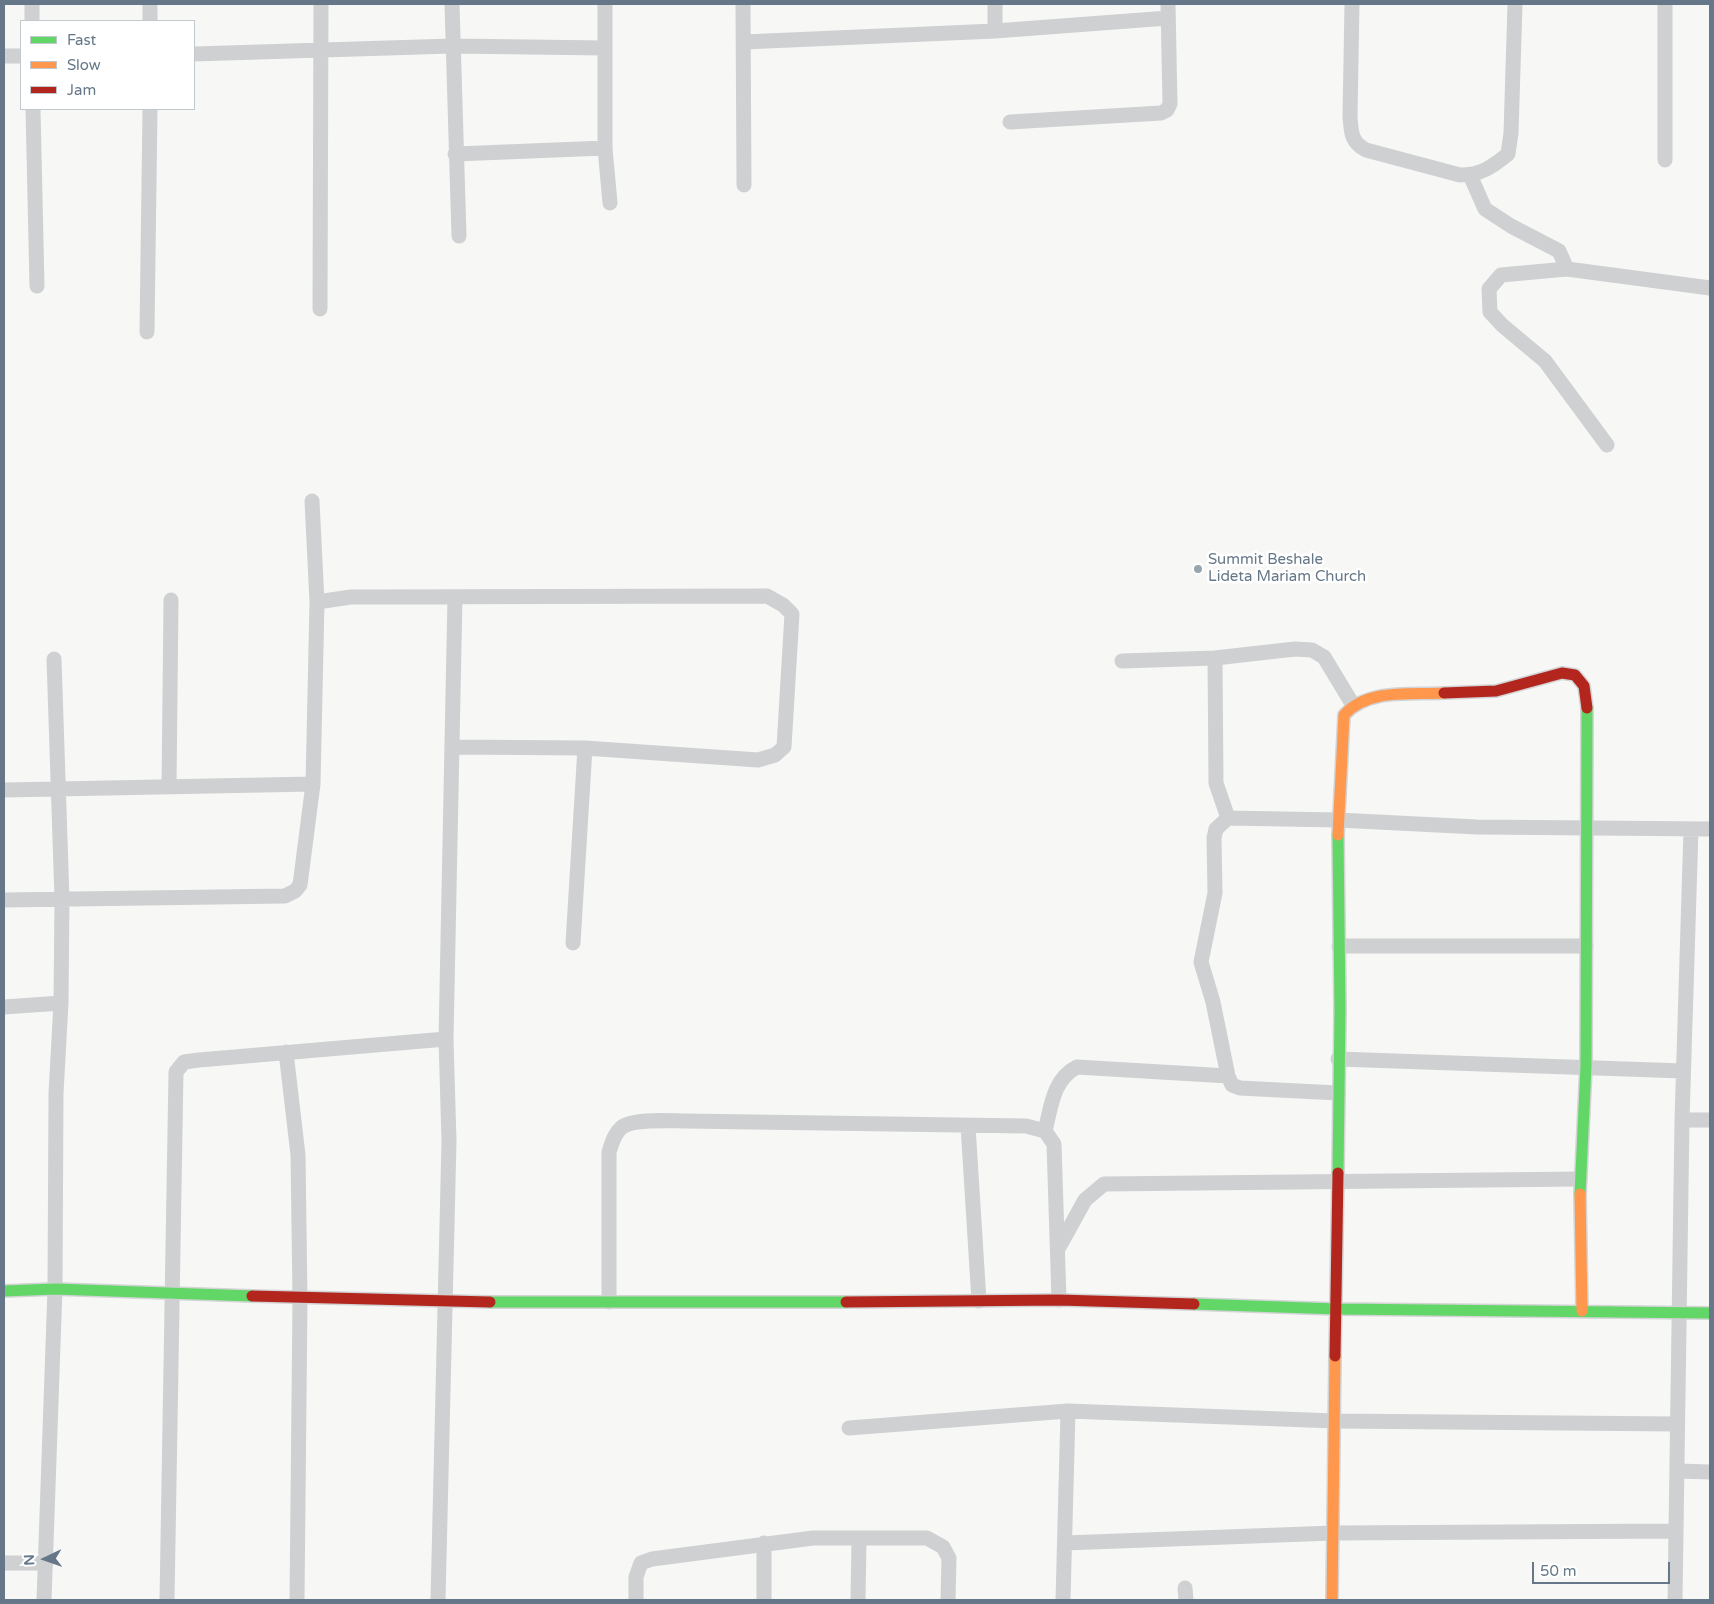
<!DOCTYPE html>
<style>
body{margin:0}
#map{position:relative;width:1714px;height:1604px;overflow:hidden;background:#f7f7f6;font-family:"Varela Round",sans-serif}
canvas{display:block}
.frame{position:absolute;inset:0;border:5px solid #657788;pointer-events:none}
.legend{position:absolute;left:20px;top:20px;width:175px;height:90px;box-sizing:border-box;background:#fff;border:1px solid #c1c9cf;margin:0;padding:6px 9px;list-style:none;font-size:15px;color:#657788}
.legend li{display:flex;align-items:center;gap:10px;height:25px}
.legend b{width:25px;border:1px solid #c1c9cf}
.north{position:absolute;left:20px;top:1534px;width:50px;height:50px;-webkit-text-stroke:4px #fff;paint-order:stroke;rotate:267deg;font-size:14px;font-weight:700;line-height:20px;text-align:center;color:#657788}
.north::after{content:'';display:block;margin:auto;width:18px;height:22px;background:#657788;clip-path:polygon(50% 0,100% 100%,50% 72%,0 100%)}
.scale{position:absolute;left:1532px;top:1562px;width:138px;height:22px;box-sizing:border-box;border:2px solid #657788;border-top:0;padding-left:6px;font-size:15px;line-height:18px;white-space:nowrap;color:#657788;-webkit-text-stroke:4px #fff;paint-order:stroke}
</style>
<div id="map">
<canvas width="1714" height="1604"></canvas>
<div class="frame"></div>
<ul class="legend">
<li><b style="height:6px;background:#63d668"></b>Fast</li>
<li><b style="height:6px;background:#ff974d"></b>Slow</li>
<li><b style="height:6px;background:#b3261e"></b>Jam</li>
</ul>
<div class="north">N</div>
<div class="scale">50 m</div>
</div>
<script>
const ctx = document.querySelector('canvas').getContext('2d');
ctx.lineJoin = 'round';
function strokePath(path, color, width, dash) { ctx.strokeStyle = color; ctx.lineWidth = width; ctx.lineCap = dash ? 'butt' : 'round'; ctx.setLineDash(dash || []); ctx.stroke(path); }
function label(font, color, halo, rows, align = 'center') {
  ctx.font = font + ' "Varela Round",sans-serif'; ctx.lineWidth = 5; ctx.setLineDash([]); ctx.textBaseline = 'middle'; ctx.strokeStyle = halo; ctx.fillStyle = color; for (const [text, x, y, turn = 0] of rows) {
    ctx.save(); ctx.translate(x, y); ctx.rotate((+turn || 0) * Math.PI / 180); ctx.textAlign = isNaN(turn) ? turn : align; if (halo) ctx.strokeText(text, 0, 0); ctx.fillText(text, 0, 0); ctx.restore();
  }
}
const fast = new Path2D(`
 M 1338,1173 L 1340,1011 L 1338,835
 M 1580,1194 L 1586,1066 L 1587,708
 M 4,1291 L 55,1289 L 252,1296
 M 490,1302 L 846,1302
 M 1194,1304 L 1337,1309 L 1710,1313`);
const slow = new Path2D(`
 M 1338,835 L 1344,715 C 1368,688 1410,695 1444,693
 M 1580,1194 L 1582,1311
 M 1332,1600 L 1335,1356`);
const jam = new Path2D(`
 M 1444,693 L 1496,691 L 1562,673 L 1575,675 L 1584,686 L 1587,708
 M 252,1296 L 490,1302
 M 846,1302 L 1059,1300 L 1194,1304
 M 1335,1356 L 1338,1173`);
strokePath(fast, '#d2d4d5', 14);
strokePath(slow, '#d2d4d5', 14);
strokePath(jam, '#d2d4d5', 14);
strokePath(new Path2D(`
 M 150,4 L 150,21
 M 452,4 L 459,236
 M 605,4 L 605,148 L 610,203
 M 743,4 L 744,185
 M 995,4 L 995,31
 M 1352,4 L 1350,116 C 1351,132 1351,142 1366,150 L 1460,175 C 1481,175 1492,167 1508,154 L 1511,133 L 1515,4
 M 32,21 L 32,4
 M 744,42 L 995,31 L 1168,18
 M 194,54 L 452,46 L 605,48
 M 4,56 L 21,56
 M 33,109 L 37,286
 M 1010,122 L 1161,113 L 1167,110 L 1170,104 L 1168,4
 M 455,154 L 605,148
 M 1665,160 L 1665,4
 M 1470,175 L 1485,209 L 1511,226 L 1559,251 L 1567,269
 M 320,309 L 321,4
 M 147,332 L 150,109
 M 1607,445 L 1545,361 L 1502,325 L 1490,312 L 1489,289 L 1501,275 L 1567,269 L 1710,288
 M 312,501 L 317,602
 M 1215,658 L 1216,783 L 1228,818
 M 1122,661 L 1215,658 L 1295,649 L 1312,650 L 1324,657 L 1353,705
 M 169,787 L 171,600
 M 4,790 L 313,784
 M 4,900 L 285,896 L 295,891 L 300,885 L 313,784 L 317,602 L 351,597 L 767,596 L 783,605 L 792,614 L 784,747 L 775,755 L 758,760 L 585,748 L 454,747
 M 573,943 L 585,748
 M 1339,946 L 1586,946
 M 4,1007 L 61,1003
 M 286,1052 L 298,1155 L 300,1299 L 297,1600
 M 1338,1059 L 1683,1071
 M 1338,1093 L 1240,1088 L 1232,1085 L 1228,1076 L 1213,1002 L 1201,962 L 1215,893 L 1214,838 L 1216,829 L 1228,818 L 1338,820 L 1477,827 L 1710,829
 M 1682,1120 L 1710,1120
 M 968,1126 L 979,1301
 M 1045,1131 C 1051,1107 1053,1079 1077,1067 L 1228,1076
 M 1059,1247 L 1085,1200 L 1104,1184 L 1580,1179
 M 609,1302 L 609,1152 C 612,1143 614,1134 621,1128 C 632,1118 671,1121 686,1121 L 1026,1126 L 1045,1131 L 1054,1144 L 1059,1300
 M 849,1428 L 1068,1411 L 1335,1421 L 1677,1424
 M 1677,1471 L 1710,1472
 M 1065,1543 L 1333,1533 L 1675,1531
 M 4,1563 L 46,1563
 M 1185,1588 L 1186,1600
 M 44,1600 L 55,1289 L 56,1093 L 61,1003 L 62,899 L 54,659
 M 167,1600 L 176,1072 L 184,1062 L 199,1060 L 446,1039
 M 438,1600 L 449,1141 L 446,1039 L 455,597
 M 636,1600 L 636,1577 L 641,1563 L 652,1559 L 813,1538 L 927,1538 L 943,1547 L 949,1558 L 948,1600
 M 764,1600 L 764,1543
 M 858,1600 L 859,1540
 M 1063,1600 L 1068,1411
 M 1675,1600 L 1682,1120 L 1691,829`), '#cfd0d1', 15);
strokePath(fast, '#63d668', 11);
strokePath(slow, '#ff974d', 11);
strokePath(jam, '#b3261e', 11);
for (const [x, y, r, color] of [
 [1198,569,5,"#98a4ae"]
]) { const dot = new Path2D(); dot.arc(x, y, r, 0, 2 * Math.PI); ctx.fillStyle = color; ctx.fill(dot); strokePath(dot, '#fff', 2); }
label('15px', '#657788', '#fff', [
 ["Summit Beshale",1208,560],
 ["Lideta Mariam Church",1208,577]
], 'left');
</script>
